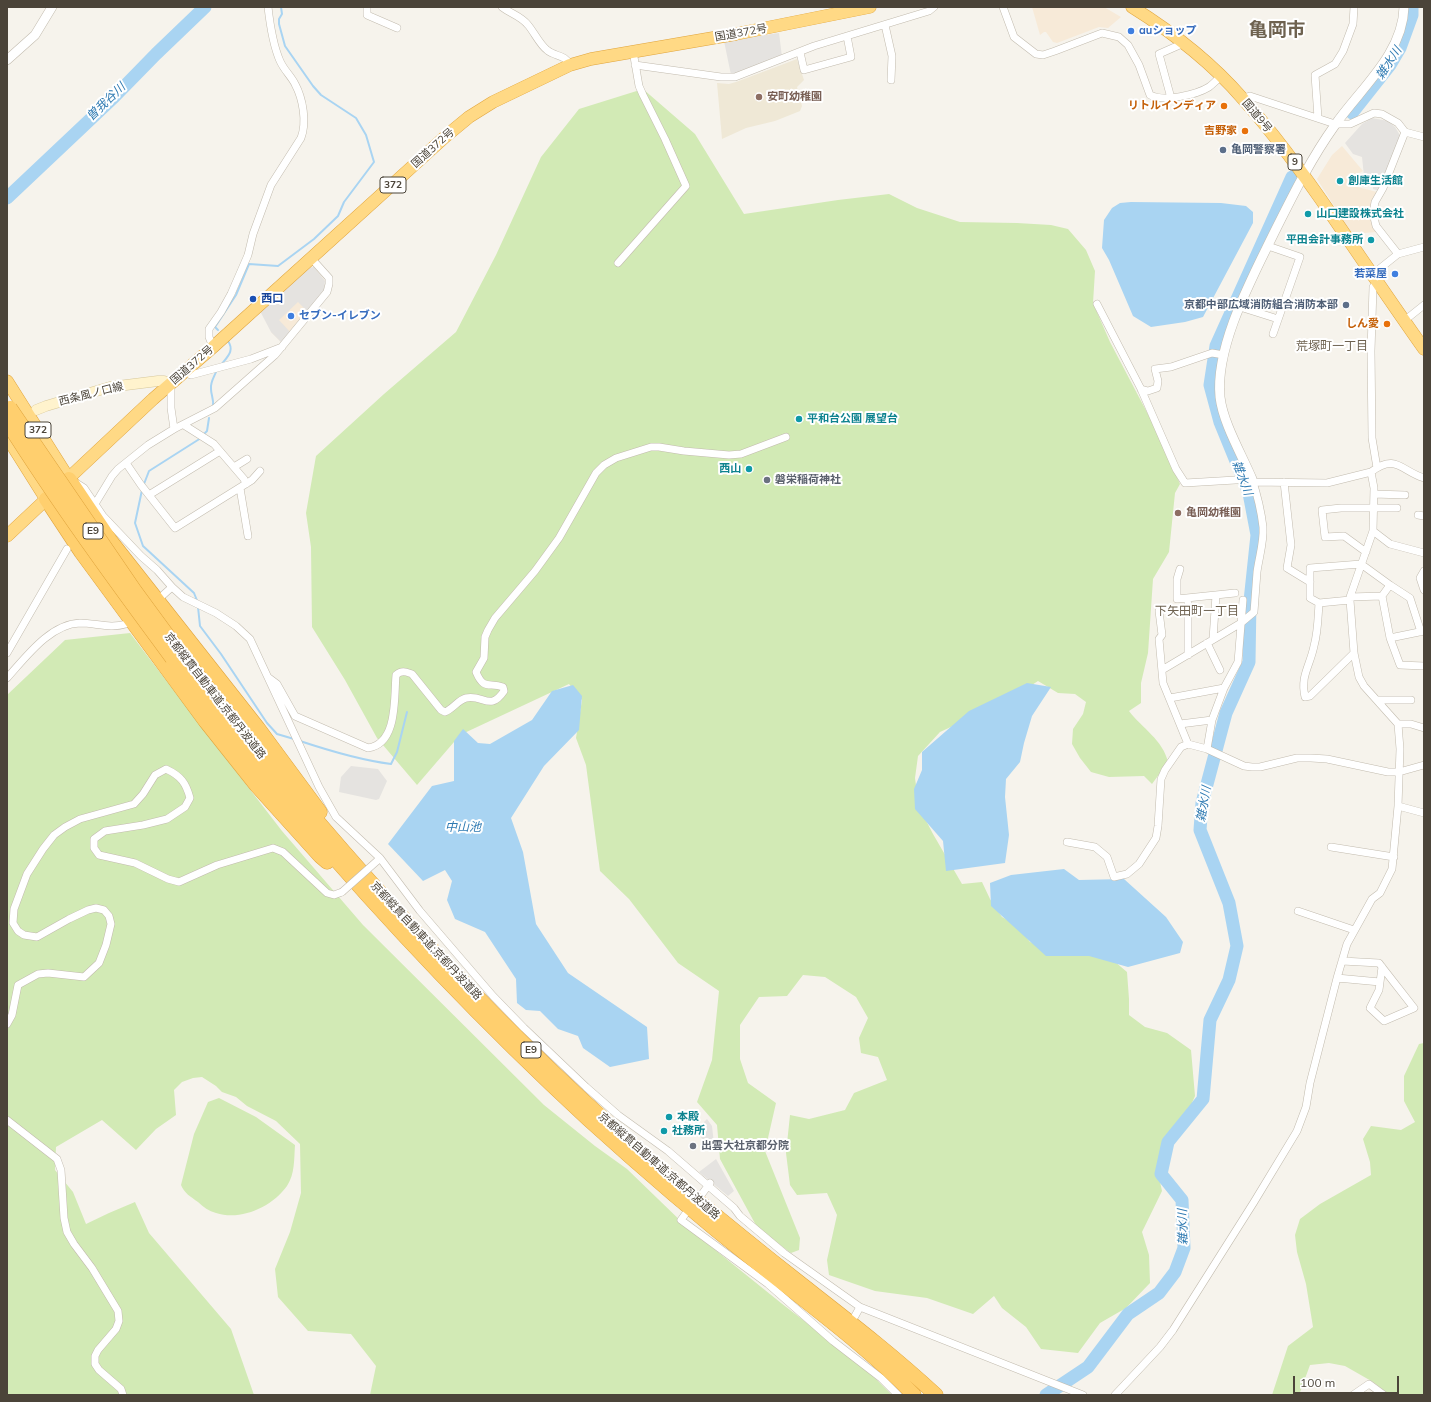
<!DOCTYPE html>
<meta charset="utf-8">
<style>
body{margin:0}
#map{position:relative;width:1431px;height:1402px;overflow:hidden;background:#f6f3ec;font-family:Mulish,sans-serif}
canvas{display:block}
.frame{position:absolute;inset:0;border:8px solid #4b4439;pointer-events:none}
.scale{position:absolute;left:1293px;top:1376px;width:106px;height:18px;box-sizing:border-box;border:2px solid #4b4439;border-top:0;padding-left:5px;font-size:12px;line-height:14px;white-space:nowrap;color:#4b4439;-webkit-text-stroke:3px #fff;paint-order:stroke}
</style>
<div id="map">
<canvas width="1431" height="1402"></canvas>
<div class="frame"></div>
<div class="scale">100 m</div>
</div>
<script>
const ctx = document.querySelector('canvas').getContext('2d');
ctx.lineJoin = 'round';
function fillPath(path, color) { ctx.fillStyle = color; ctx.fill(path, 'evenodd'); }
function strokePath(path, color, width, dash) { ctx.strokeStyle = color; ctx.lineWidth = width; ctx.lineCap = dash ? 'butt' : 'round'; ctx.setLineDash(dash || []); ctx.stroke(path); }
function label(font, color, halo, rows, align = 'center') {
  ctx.font = font + ' Mulish,"Noto Sans JP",sans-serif'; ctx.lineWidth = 4; ctx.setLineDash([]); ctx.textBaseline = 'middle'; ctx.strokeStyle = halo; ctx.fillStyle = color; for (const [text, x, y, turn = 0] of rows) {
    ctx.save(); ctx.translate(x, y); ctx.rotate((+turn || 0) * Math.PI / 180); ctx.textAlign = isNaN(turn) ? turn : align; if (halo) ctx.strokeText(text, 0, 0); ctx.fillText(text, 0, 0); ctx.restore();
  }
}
fillPath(new Path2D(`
 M 1032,7 L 1104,7 L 1121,17 L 1108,28 L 1099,27 L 1057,43 L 1053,42 L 1046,32 L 1044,32 L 1040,35 Z
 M 1342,146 L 1363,171 L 1358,174 L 1360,178 L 1350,185 L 1377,192 L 1372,216 L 1376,232 L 1352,234 L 1317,179 L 1332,155 Z
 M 314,267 L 325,281 L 307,313 L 281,342 L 271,332 L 308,268 Z`), '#f7ead8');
fillPath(new Path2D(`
 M 797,59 L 804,80 L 797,87 L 802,106 L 800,111 L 775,121 L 746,128 L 722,139 L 717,83 L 729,84 L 736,82 Z`), '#efe8d6');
fillPath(new Path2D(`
 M 643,89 L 695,134 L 744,214 L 838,200 L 889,194 L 917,208 L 960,222 L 1017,223 L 1051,225 L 1068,229 L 1086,250 L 1095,271 L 1093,303 L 1110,342 L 1151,420 L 1180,484 L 1175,493 L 1169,552 L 1153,579 L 1148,653 L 1141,683 L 1141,703 L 1129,711 C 1142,728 1163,740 1168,762 L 1152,784 L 1144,776 L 1109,777 L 1091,772 L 1080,758 L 1072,744 L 1073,729 L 1083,714 L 1086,702 L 1075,694 L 1058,693 L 1038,681 L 1009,700 L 940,732 L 918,756 L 915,778 L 919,807 L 933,834 L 962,884 L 982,882 L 990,899 L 1002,917 L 1017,925 L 1030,942 L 1114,961 L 1127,972 L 1129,999 L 1129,1015 L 1145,1027 L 1167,1033 L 1191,1050 L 1195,1096 L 1188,1112 L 1167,1134 L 1157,1168 L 1162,1191 L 1142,1232 L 1149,1255 L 1150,1283 L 1126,1308 L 1100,1323 L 1078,1353 L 1041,1349 L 1026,1327 L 1002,1308 L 994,1296 L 973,1314 L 927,1298 L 875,1291 L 829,1275 L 827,1260 L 837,1215 L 827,1193 L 797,1195 L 790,1185 L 786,1153 L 790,1115 L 809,1119 L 845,1110 L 854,1093 L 887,1080 L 878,1057 L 861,1053 L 859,1038 L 868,1018 L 856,997 L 825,977 L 803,975 L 787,996 L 759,997 L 740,1025 L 740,1059 L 748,1083 L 776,1103 L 765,1151 L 800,1238 L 799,1250 L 791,1253 L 758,1229 L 720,1159 L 717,1125 L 697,1102 L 712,1060 L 719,991 L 678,963 L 629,899 L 600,871 L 586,765 L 576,738 L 582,700 L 569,684 L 460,735 L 417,785 L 377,738 L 345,680 L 312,627 L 311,547 L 306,513 L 316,456 L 384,394 L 456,332 L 496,255 L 541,157 L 579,109 Z
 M 130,633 L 194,717 L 282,831 L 363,925 L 544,1105 L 595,1146 L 627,1169 L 688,1228 L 781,1303 L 865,1368 L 892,1395 L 370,1395 L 376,1366 L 351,1334 L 308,1331 L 278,1297 L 275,1269 L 290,1232 L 301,1193 L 300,1144 L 276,1121 L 247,1106 L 236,1097 L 222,1092 L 216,1086 L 202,1077 L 193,1078 L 182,1082 L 174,1090 L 176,1115 L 156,1129 L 136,1150 L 102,1120 L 56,1147 L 55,1170 L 73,1192 L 86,1224 L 109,1213 L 135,1202 L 149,1233 L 231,1329 L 254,1395 L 7,1395 L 7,695 L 65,640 Z
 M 1424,1043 L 1424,1395 L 1390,1395 L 1373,1382 L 1345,1366 L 1329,1363 L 1310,1365 L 1299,1395 L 1272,1395 L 1288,1346 L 1313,1327 L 1306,1284 L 1297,1252 L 1295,1235 L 1300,1219 L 1320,1204 L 1371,1175 L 1370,1162 L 1363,1139 L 1371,1126 L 1401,1130 L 1415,1122 L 1404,1101 L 1404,1076 L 1419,1044 Z
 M 219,1098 L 256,1117 L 295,1145 C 294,1159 295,1174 287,1186 C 272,1207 241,1221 216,1213 C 209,1211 203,1207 198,1202 C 191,1197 184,1193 181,1185 L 194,1134 L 208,1102 Z`), '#d2eab5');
fillPath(new Path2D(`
 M 779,33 L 782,57 L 731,75 L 724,41 Z
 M 1372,118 L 1388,121 L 1395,127 L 1401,137 L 1379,191 L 1373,189 L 1373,175 L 1364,176 L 1362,157 L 1353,154 L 1345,143 L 1362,124 Z
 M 314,267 L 325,281 L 324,290 L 308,312 L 298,302 L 279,320 L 290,332 L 281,342 L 271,332 L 260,311 L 308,268 Z
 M 351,766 L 378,769 L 387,781 L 379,799 L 376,800 L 339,792 L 341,777 Z
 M 707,1119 L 712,1126 L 714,1144 L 710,1147 L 695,1131 Z
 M 716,1159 L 734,1191 L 728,1196 L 699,1172 Z`), '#e5e3e0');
fillPath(new Path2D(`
 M 1131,202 L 1221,203 L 1246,206 L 1253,212 L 1253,223 L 1203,317 L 1185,322 L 1151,327 L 1133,316 L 1109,260 L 1102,248 L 1104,220 L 1112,208 L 1120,203 Z
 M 1027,683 L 1051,687 L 1032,716 L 1024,743 L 1020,762 L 1006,779 L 1005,797 L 1009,835 L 1005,863 L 946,871 L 943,841 L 915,809 L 914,789 L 922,770 L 922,752 L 969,711 Z
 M 573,685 L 582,696 L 579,730 L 544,766 L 511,818 L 523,852 L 536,924 L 568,973 L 647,1027 L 649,1059 L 610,1067 L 583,1048 L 578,1036 L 558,1029 L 540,1011 L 526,1010 L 517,1003 L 516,979 L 485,932 L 455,919 L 447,900 L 452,881 L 445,870 L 423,881 L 388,844 L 432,786 L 454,781 L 454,741 L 463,729 L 478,743 L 490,744 L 532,720 L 552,691 Z
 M 1064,869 L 1079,880 L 1124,879 L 1166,917 L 1183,942 L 1180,953 L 1128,967 L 1089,956 L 1046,956 L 991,906 L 990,883 L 1011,875 Z`), '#a9d4f2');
strokePath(new Path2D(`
 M 218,330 L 215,327 L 236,295 L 249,264 L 278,266 L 314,239 L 338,216 L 344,202 L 374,162 L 366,135 L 356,118 L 321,95 L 313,86 L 285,46 L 279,24 L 279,19 L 282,14 L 281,7
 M 221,365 C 227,357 235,351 228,341
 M 213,406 C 214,399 211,395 211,389 C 210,383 214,377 216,372
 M 203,435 L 207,431 L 209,418
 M 144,484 L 149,471 L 201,438
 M 142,490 L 135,523 L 143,546 L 194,593 L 198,603
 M 198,607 L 200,626 L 221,654 L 267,723 L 277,734 L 294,739
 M 300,741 C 330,751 360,760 391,764 L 397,752 L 407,712`), '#a9d4f2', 2);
strokePath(new Path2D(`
 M 1352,113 L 1390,65 L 1400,48 L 1412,15 L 1412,7
 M 7,198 L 114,97 L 156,54 L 205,7
 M 1046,1395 L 1088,1367 L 1128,1314 L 1159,1293 L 1175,1272 L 1184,1248 L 1182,1200 L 1161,1174 L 1168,1142 L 1203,1099 L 1210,1020 L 1229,980 L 1237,946 L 1229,903 L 1200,830 L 1202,803 L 1226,713 L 1249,662 L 1250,601 L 1257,535 L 1249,493 L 1220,422 L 1210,385 L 1216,346 L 1292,177`), '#a9d4f2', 13);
const minor = new Path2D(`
 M 367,7 L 367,15 L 397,28
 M 502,7 C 511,14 521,16 528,25 C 534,32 540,45 547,50 C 555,57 565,54 570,65
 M 1003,7 L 1014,37 L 1036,54 L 1043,55 L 1055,51 L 1102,33 L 1119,37 L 1128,45 L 1139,65 L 1150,95 C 1164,102 1196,95 1209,87 C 1213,84 1217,80 1221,76
 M 885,25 L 892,56 L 891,80
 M 800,52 L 804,70 L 851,57 L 847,36
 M 635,65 L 721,77 L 735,77 L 814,46 L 929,11 L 934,7
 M 1171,98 L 1159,54 L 1184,43
 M 1243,98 L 1250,96 L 1335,124 L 1350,124 L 1374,113 L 1382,114 L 1398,123 L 1405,132 L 1424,137
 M 1318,118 L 1315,75 L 1335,64 L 1343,51 L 1353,24 L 1354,7
 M 1268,246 L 1300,257 L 1273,334
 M 1398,254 L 1376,226 L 1373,213 L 1375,202 L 1383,188 L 1405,132
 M 618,263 L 686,186 L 665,139 L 643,95 L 639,86 L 633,51
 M 1373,274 L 1398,254 L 1424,247
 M 1097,304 L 1141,389 L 1176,469 L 1185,483 L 1252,479 C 1257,494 1261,510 1263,527 C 1264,542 1259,557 1257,572 C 1256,585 1255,599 1254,612 L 1241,623 L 1162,670
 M 1240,307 L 1278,319
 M 1404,321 L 1424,305
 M 213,347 L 209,337 L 209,329 L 221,312 L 231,294 L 248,255 L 253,234 L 271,185 L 301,138 C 307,122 303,99 295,84 C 291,76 284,70 280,61 C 273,45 270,25 268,7
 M 184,372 L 191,375 L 251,359 L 282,347
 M 171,383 L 171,408 L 174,429
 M 1141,389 L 1148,391 L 1157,388 L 1158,381 L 1155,369 L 1171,367 L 1212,353 L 1224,355
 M 184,425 L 214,444 L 244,479 L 246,484
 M 126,463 L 141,485 L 175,528 L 252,480 L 260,471
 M 234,467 L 247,459
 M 1377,468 L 1372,438 L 1371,351 L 1373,287 L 1378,282
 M 1253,482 L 1327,483 L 1371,472 C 1396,453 1401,471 1424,478
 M 1284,482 L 1291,545 L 1287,568 L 1310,582
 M 76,483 L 84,488 L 103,516 L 141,556 L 157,570 L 172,587 L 183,597 L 216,613 L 236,626 L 250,639 L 319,787 L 336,817 L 380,858 L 420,911 L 493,996 L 524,1028 L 586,1087 L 618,1115 L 668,1151 L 734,1208 L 740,1216 L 784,1253 L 860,1307 L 1083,1395
 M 240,488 L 248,536
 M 1374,494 L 1405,495
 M 149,495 L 220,451
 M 95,504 L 112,476 L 118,469 L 148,445 L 174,429 L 215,408 L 275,355 L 327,292 L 329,284 L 329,278 L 311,258
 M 1418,515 L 1424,516
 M 1373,531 L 1390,544 L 1424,553
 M 1366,552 L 1344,536 L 1325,537 L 1322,510 L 1341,508 L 1397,508
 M 1180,569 L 1177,579 L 1177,599 L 1235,593
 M 1424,571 L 1420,578 L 1424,590
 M 1390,585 L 1410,598 L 1421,632
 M 162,596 L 172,587
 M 1350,597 L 1382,596
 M 1319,603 L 1350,600
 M 1159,611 L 1162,635 L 1159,639 L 1163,683 L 1188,744
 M 1390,638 L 1424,631
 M 1213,639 L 1216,595
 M 1207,643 L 1220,670
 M 7,653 L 67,549
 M 1354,653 L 1310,696 L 1305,697 C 1300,676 1310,666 1314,646 C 1318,632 1318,617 1319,603 L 1310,598 L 1310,568 L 1361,564 L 1390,585 L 1382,596 L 1390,638 L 1400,665 L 1424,666
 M 1188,655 L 1188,598
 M 7,678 C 26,657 50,624 80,623 C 96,623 110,629 126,624
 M 269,678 L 277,684 L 295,716 L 368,748 C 398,744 394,697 396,675 C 402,670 406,672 412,674 L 441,710 L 445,712 C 453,709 458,700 466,698 C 483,694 490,712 504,691 L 503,687 C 489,682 484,691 476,672 L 484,658 L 485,637 L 488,630 L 495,618 L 535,571 L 559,538 L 596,473 L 604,465 L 616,458 L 651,447 L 659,447 L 684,451 L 729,455 L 741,454 L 786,437
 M 1170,698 L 1224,688
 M 1377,700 L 1411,700
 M 1180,724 L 1212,720
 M 1398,724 L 1411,724 L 1424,728
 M 1207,749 L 1212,720 L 1224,688 L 1238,662 L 1243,600
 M 1398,806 L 1424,813
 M 1067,842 L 1095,847 L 1107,857 L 1114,877 L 1127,874 L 1139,864 L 1156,838 L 1158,826 L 1161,779 L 1165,770 L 1181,747 L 1188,744 L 1207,749 L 1244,766 L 1252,767 L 1260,767 L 1297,758 L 1311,758 L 1327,759 L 1388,772 L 1399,772 L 1424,765
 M 1331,847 L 1394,857
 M 1298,911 L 1354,930
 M 1342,961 L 1379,963 L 1382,967 L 1414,1008 L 1384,1021 L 1370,1008 L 1379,990 L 1382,967
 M 1337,978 L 1380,982
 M 7,1024 L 12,1015 L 18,985 L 38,974 L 48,973 L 84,977 L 99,963 L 106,945 L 111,924 L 109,916 L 104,910 L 96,908 L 88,910 L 69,919 L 37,937 L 24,935 L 18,931 L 13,923 L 14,909 L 27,874 L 43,849 L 54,835 L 65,827 L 80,819 L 134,804 L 143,794 L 155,775 L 166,769 C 181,776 186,783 190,798 L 185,807 L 167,819 L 143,825 L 105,831 L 94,839 L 94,848 L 99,855 L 135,863 L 168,879 L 179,882 L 217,865 L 273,848 L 283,852 L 327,893 L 334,895 L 342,892
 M 7,1120 L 57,1159 L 61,1170 L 64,1218 L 67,1232 L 74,1244 L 92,1268 L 118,1311 L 119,1321 L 116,1329 L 98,1350 L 95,1356 L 95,1364 L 99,1370 L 121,1389 L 123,1395
 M 702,1194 L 710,1183
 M 686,1213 L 681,1220 L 768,1284 L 833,1341 L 881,1378 L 898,1395
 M 855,1316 L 860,1307
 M 1115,1395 L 1160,1347 L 1173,1330 L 1254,1202 L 1297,1131 L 1306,1107 L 1310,1083 L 1337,978 L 1347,944 L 1372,899 L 1380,893 L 1392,869 L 1398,806 L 1400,749 L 1398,724 L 1364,686 L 1359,677 L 1354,653 L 1350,600 L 1350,597 L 1373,531 L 1374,488 L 1371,472
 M 1353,1395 L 1369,1384 L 1384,1395`);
const tertiary = new Path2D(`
 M 7,60 L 35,35 L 52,7
 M 1252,479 C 1242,455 1223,423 1220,397 C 1215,347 1251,280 1273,235 C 1292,197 1310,160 1335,125 C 1360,89 1403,54 1404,7`);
const secondary = new Path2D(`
 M 36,410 L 46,406 L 110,387 L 158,381 L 164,381 L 171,383`);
const trunk = new Path2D(`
 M 1132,7 C 1172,32 1212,63 1243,99 C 1276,136 1305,176 1333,217 C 1363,261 1393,305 1424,349
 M 7,381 L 69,479
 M 7,437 L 46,499
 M 7,536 L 153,399 L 213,347 L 446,136 L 469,117 L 493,102 L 570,65 L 591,59 L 736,34 L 870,7`);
const motorway = new Path2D(`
 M 69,479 L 110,540 L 258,728 L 320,812
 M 46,499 L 81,552 L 206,722 L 256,785 L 320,856 L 327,862
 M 179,651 C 309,818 449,979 607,1122 C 669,1178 734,1231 800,1283 C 846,1319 893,1355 936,1395
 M 172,658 C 213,711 254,764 297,815 C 388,922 485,1024 588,1119 C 643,1169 699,1217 757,1263 C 810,1305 866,1346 914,1395`);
strokePath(minor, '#c2bbae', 8);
strokePath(tertiary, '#c2bbae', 10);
strokePath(secondary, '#d6c79b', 11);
strokePath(trunk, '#e0a43c', 13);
strokePath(motorway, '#e0a43c', 15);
strokePath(minor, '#fff', 7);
strokePath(tertiary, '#fff', 9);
strokePath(secondary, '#fff3cd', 10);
strokePath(trunk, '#ffd985', 12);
strokePath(motorway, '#ffcf6e', 14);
const minorBridge = new Path2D(`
 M 342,892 L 377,861`);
const motorwayBridge = new Path2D(`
 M 10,408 L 135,591 L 179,651
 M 7,422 C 58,503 115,581 172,658`);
strokePath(minorBridge, '#c2bbae', 8, []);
strokePath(motorwayBridge, '#e0a43c', 15, []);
strokePath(minorBridge, '#fff', 7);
strokePath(motorwayBridge, '#ffcf6e', 14);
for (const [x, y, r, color] of [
 [1131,31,4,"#3f7fe0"],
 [759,97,4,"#8d6e63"],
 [1224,106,4,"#e8710a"],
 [1245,131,4,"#e8710a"],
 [1223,150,4,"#5c6f8a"],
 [1340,181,4,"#0f9aa8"],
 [1308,214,4,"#0f9aa8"],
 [1371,240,4,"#0f9aa8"],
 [1395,274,4,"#3f7fe0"],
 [253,299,4,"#1a4fb4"],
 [1346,305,4,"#5c6f8a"],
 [291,316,4,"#3f7fe0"],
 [1387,324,4,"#e8710a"],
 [799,419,4,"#0f9aa8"],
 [749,469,4,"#0f9aa8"],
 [767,480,4,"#6b7280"],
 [1178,513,4,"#8d6e63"],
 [669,1117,4,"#0f9aa8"],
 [664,1131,4,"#0f9aa8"],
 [693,1146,4,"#6b7280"]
]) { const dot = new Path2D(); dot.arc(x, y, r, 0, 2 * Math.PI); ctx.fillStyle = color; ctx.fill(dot); strokePath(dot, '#fff', 1.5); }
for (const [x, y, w] of [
 [1295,162,14],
 [393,185,26],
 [38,430,26],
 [93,531,20],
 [531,1050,20]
]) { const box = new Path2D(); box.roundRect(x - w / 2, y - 8, w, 16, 3); ctx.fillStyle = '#fff'; ctx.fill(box); strokePath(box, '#4b4439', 1); }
label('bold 10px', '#4b4439', null, [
 ["9",1295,162],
 ["372",393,185],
 ["372",38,430],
 ["E9",93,531],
 ["E9",531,1050]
]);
label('bold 11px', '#366cbe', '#fff', [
 ["auショップ",1139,31],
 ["若菜屋",1387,274,"right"],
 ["セブン-イレブン",299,316]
], 'left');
label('11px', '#4b4439', '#fff', [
 ["国道372号",741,33,-10],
 ["国道9号",1257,116,50],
 ["国道372号",433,148,-42],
 ["国道372号",192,365,-41],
 ["西条風ノ口線",91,394,-14],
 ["京都縦貫自動車道;京都丹波道路",215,696,52],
 ["京都縦貫自動車道;京都丹波道路",426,941,47],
 ["京都縦貫自動車道;京都丹波道路",659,1166,41]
]);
label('bold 11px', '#785e54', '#fff', [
 ["安町幼稚園",767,97],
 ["亀岡幼稚園",1186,513]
], 'left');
label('bold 11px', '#c56008', '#fff', [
 ["リトルインディア",1216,106],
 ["吉野家",1237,131],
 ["しん愛",1379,324]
], 'right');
label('bold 11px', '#4e5e75', '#fff', [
 ["亀岡警察署",1231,150],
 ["京都中部広域消防組合消防本部",1338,305,"right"]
], 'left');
label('bold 11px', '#0d838f', '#fff', [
 ["創庫生活館",1348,181],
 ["山口建設株式会社",1316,214],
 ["平田会計事務所",1363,240,"right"],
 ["平和台公園 展望台",807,419],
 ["西山",741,469,"right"],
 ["本殿",677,1117],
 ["社務所",672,1131]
], 'left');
label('bold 11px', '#164399', '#fff', [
 ["西口",261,299]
], 'left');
label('bold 11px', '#5b616d', '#fff', [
 ["磐栄稲荷神社",775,480],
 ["出雲大社京都分院",701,1146]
], 'left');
label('italic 12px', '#2e7ab2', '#fff', [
 ["雑水川",1389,63,-57],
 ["曽我谷川",106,102,-44],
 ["雑水川",1242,478,69],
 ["雑水川",1204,804,-80],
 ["中山池",463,827],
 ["雑水川",1183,1227,-91]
]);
label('12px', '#6e6250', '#fff', [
 ["荒塚町一丁目",1332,346],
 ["下矢田町一丁目",1197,611]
]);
label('bold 19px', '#6e6250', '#fff', [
 ["亀岡市",1277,30]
]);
</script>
